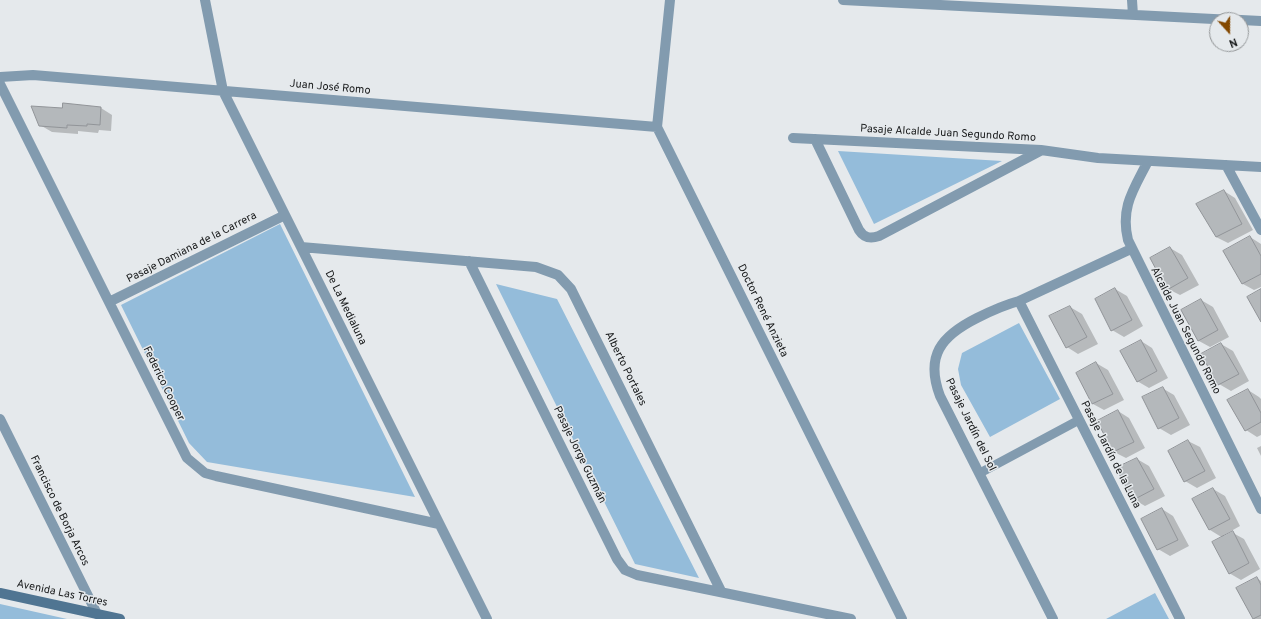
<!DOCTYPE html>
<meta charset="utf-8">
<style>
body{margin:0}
#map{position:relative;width:1261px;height:619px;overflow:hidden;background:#e5e9ec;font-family:Overpass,sans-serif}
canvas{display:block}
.north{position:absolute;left:1209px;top:12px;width:40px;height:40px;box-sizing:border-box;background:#e5e9ec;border:1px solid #939698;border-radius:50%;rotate:159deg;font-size:11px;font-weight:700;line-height:16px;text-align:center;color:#17191a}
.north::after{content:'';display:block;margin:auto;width:14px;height:18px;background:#834800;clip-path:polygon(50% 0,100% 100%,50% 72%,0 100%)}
</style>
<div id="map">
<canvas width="1261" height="619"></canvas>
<div class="north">N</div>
</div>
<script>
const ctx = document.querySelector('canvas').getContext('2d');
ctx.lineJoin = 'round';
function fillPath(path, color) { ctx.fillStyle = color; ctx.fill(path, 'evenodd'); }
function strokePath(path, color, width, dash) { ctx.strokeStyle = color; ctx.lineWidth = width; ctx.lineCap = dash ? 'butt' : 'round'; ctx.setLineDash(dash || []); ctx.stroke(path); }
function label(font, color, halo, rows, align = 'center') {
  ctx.font = font + ' Overpass,sans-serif'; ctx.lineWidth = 3; ctx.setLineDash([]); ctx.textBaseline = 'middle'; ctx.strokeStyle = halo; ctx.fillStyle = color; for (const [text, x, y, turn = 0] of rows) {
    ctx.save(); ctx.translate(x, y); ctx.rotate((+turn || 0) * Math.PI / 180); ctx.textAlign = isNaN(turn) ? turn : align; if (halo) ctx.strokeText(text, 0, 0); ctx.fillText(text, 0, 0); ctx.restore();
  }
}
fillPath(new Path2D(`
 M 838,151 L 1002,161 L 874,224 Z
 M 280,224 L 415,497 L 207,462 L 189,443 L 121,305 Z
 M 496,284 L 557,299 L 699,578 L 635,564 Z
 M 1019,323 L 1060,399 L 990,437 L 961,385 L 958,369 L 962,353 Z
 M 1155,593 L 1169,619 L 1106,619 Z
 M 0,604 L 67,619 L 0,619 Z`), '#94bcda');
fillPath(new Path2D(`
 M 101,108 L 112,115 L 111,131 L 99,130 L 98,133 L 78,131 L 78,134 L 52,132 L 40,125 L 63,109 Z
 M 1224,191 L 1235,198 L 1253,230 L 1228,243 L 1216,237 Z
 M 1250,237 L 1261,244 L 1261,287 L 1254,290 L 1243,284 L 1224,251 Z
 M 1170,248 L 1182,255 L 1199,285 L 1180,295 L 1168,289 Z
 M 1115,289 L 1127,296 L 1143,326 L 1124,337 L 1112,330 Z
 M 1201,300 L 1213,307 L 1229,337 L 1210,347 L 1199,341 L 1182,311 Z
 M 1070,307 L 1082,314 L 1098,344 L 1078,354 L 1067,347 Z
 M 1141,341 L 1152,348 L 1168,378 L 1149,388 L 1137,381 Z
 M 1221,344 L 1233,351 L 1249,381 L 1231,391 L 1219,384 Z
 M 1096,363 L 1108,370 L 1124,400 L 1104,410 L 1093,404 L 1077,374 Z
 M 1162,388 L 1174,395 L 1190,425 L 1171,435 L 1159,428 Z
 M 1248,390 L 1259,397 L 1261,399 L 1261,435 L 1257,437 L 1246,430 Z
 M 1118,411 L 1129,418 L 1145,448 L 1126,458 L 1114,452 L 1098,421 Z
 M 1188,441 L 1200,447 L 1216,478 L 1197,488 L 1185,481 Z
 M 1261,446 L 1261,456 L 1257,448 Z
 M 1137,459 L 1149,466 L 1165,496 L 1145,506 L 1133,499 Z
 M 1213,489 L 1225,496 L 1240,526 L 1224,535 L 1225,537 L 1233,533 L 1244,539 L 1260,569 L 1241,580 L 1229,573 L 1223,538 L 1210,530 L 1194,499 Z
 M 1162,509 L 1173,516 L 1189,546 L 1170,556 L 1158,549 L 1142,519 Z
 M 1257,578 L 1261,581 L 1261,619 L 1254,619 L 1238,589 Z`), '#0003');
const building = new Path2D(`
 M 63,103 L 101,107 L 100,125 L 87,124 L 87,126 L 67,125 L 67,128 L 39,126 L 31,106 L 62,108 Z
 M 1224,190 L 1242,224 L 1216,237 L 1196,204 Z
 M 1250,236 L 1261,256 L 1261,274 L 1242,284 L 1223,251 Z
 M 1170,247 L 1188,278 L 1167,290 L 1150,258 Z
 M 1115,288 L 1132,320 L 1111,331 L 1095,299 Z
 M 1261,289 L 1261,322 L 1247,297 Z
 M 1201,299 L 1218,330 L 1198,341 L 1181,310 Z
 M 1070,306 L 1087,337 L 1066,348 L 1049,316 Z
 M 1141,340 L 1157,371 L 1137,382 L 1120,351 Z
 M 1221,343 L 1239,374 L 1218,385 L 1201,354 Z
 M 1096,362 L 1113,394 L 1092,404 L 1076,373 Z
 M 1163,387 L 1179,418 L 1158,429 L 1142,397 Z
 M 1248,389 L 1261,413 L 1261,422 L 1245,431 L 1227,400 Z
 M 1118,410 L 1134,442 L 1113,452 L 1097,421 Z
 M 1188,440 L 1205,471 L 1184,482 L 1168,451 Z
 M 1137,458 L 1154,489 L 1133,500 L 1116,468 Z
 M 1213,488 L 1230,519 L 1209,530 L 1192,499 Z
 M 1162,508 L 1178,540 L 1157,550 L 1141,519 Z
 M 1233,531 L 1249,563 L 1229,574 L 1212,542 Z
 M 1257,577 L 1261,585 L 1261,615 L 1253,619 L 1236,588 Z`);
fillPath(building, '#b4b8bb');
strokePath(building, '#919498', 1);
strokePath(new Path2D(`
 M 980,473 L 1079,420`), '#829baf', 9);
strokePath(new Path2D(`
 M 205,0 L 223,91 L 487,619
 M 670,0 L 657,127 L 902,619
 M 843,0 L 1233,20
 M 1132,0 L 1133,15
 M 1241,20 L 1261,21
 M 0,77 L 33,75 L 657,127
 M 0,84 L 187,458 L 205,473 L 216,476 L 439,524
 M 793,138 L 1041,150 L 1098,158 L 1261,167
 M 815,139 L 859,230 C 864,238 870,239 879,236 L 1040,151
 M 1148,161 C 1134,189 1120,207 1128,240 L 1261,509
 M 1226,165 L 1261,230
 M 301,247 L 536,267 L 558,275 L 571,289 L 721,591
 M 469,261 L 617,559 L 625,570 L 637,575 L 851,619
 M 1019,301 L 1180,619
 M 109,302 L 285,215
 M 0,419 L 97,614
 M 1053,619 L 940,396 C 925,356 941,336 977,318 C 991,311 1004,305 1019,301 L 1131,249`), '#829baf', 10);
strokePath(new Path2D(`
 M 0,593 L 120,619`), '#507592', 10);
label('11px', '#17191a', '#e5e9ec', [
 ["Juan José Romo",330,88,5],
 ["Pasaje Alcalde Juan Segundo Romo",948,134,3],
 ["Pasaje Damiana de la Carrera",192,248,-27],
 ["De La Medialuna",345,308,64],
 ["Doctor René Anzieta",762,311,64],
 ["Alcalde Juan Segundo Romo",1185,331,63],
 ["Alberto Portales",625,369,64],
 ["Federico Cooper",163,384,64],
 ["Pasaje Jardín del Sol",970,425,64],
 ["Pasaje Jorge Guzmán",579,455,64],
 ["Pasaje Jardín de la Luna",1110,455,63],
 ["Francisco de Borja Arcos",59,511,64],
 ["Avenida Las Torres",62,594,12]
]);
</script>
